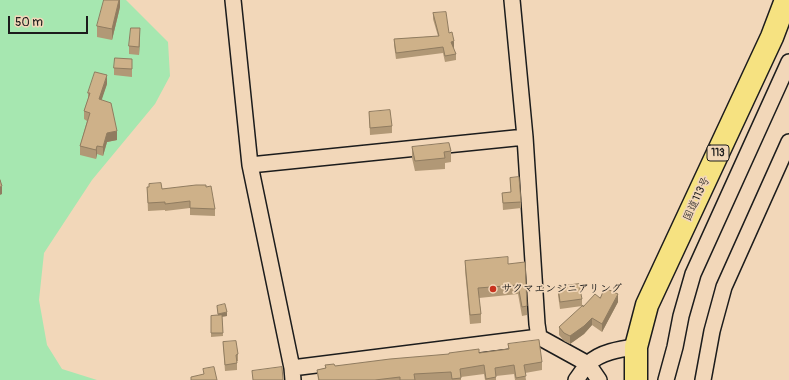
<!DOCTYPE html>
<meta charset="utf-8">
<style>
body{margin:0}
#map{position:relative;width:789px;height:380px;overflow:hidden;background:#f2d7b9;font-family:Pangolin,sans-serif}
canvas{display:block}
.scale{position:absolute;left:8px;top:16px;width:80px;height:18px;box-sizing:border-box;border:2px solid #1c1c1c;border-top:0;padding-left:5px;font-size:12px;line-height:14px;white-space:nowrap;color:#1c1c1c;-webkit-text-stroke:3px #f2d7b9;paint-order:stroke}
</style>
<div id="map">
<canvas width="789" height="380"></canvas>
<div class="scale">50 m</div>
</div>
<script>
const ctx = document.querySelector('canvas').getContext('2d');
ctx.lineJoin = 'round';
function fillPath(path, color) { ctx.fillStyle = color; ctx.fill(path, 'evenodd'); }
function strokePath(path, color, width, dash) { ctx.strokeStyle = color; ctx.lineWidth = width; ctx.lineCap = dash ? 'butt' : 'round'; ctx.setLineDash(dash || []); ctx.stroke(path); }
function label(font, color, halo, rows, align = 'center') {
  ctx.font = font + ' Pangolin,"Klee One",sans-serif'; ctx.lineWidth = 3.5; ctx.setLineDash([]); ctx.textBaseline = 'middle'; ctx.strokeStyle = halo; ctx.fillStyle = color; for (const [text, x, y, turn = 0] of rows) {
    ctx.save(); ctx.translate(x, y); ctx.rotate((+turn || 0) * Math.PI / 180); ctx.textAlign = isNaN(turn) ? turn : align; if (halo) ctx.strokeText(text, 0, 0); ctx.fillText(text, 0, 0); ctx.restore();
  }
}
fillPath(new Path2D(`
 M 0,0 L 126,0 L 168,42 L 170,76 L 155,104 L 92,180 L 44,253 L 39,300 L 47,345 L 62,369 L 97,380 L 0,380 Z`), '#a6e7b0');
const minor = new Path2D(`
 M 233,0 L 250,165 L 292,368 L 293,380
 M 512,0 L 525,137 L 537,324 L 539,337
 M 250,165 L 525,137
 M 292,368 L 539,337 L 588,364 L 599,380
 M 576,380 C 580,375 584,368 588,364 C 600,352 620,349 636,347
 M 666,380 L 675,347 L 681,316 L 693,274 L 789,62
 M 703,380 L 712,331 L 724,287 L 789,142`);
const highway = new Path2D(`
 M 636,380 L 636,347 L 647,305 L 772,37 L 786,0`);
strokePath(minor, '#1c1c1c', 18);
strokePath(highway, '#1c1c1c', 25);
strokePath(minor, '#f2d7b9', 15);
strokePath(highway, '#f6e281', 22);
fillPath(new Path2D(`
 M 120,0 L 120,7 L 112,40 L 97,37 L 97,26 Z
 M 433,13 L 449,33 L 453,48 L 456,54 L 456,60 L 445,62 L 443,53 L 396,59 L 394,45 L 394,39 L 438,36 L 433,19 Z
 M 140,36 L 139,55 L 129,54 L 129,46 Z
 M 132,67 L 132,77 L 114,75 L 114,68 Z
 M 107,84 L 101,100 L 117,140 L 107,142 L 103,156 L 97,154 L 96,159 L 80,155 L 80,146 L 87,121 L 84,119 L 84,111 L 88,99 L 88,93 Z
 M 369,112 L 392,126 L 392,133 L 370,135 Z
 M 412,147 L 451,151 L 451,162 L 445,163 L 445,169 L 415,171 L 412,158 Z
 M 510,178 L 521,202 L 521,208 L 503,210 L 502,193 L 511,192 Z
 M 147,187 L 162,189 L 206,187 L 215,209 L 215,216 L 190,215 L 190,208 L 165,211 L 165,210 L 148,211 Z
 M 465,261 L 508,264 L 527,306 L 527,315 L 522,316 L 518,294 L 479,298 L 481,314 L 481,323 L 470,324 L 465,270 Z
 M 558,287 L 582,299 L 582,306 L 560,309 L 558,295 Z
 M 600,298 L 618,302 L 602,332 L 592,325 L 584,334 L 570,344 L 564,341 L 559,335 L 559,327 L 583,307 Z
 M 217,306 L 227,316 L 222,317 L 223,336 L 211,337 L 211,316 L 218,315 Z
 M 223,342 L 238,354 L 238,361 L 237,361 L 237,370 L 225,371 Z
 M 508,344 L 542,362 L 542,370 L 525,373 L 526,380 L 515,380 L 514,374 L 496,376 L 496,380 L 485,380 L 484,374 L 461,377 L 461,380 L 318,380 L 317,370 L 325,368 L 325,365 L 335,366 L 479,353 L 508,349 Z`), '#b19876');
fillPath(new Path2D(`
 M 119,0 L 120,0 L 120,7 L 112,40 L 112,29 Z
 M 140,28 L 140,36 L 139,55 L 139,47 Z
 M 454,41 L 454,48 L 451,49 L 451,42 Z
 M 107,75 L 107,84 L 99,108 L 99,99 Z
 M 117,131 L 117,140 L 107,142 L 103,156 L 103,147 L 107,133 Z
 M 97,146 L 97,154 L 96,159 L 96,150 Z
 M 2,186 L 2,194 L 0,195 L 0,187 Z
 M 618,294 L 618,302 L 602,332 L 602,324 Z
 M 227,312 L 227,316 L 218,317 L 218,314 Z
 M 592,318 L 592,325 L 584,334 L 570,344 L 570,336 Z`), '#907c60');
const building = new Path2D(`
 M 104,0 L 119,0 L 112,29 L 97,26 Z
 M 446,12 L 449,33 L 452,32 L 454,41 L 451,42 L 456,54 L 445,56 L 443,47 L 396,53 L 394,39 L 439,36 L 433,13 Z
 M 131,28 L 140,28 L 139,47 L 129,46 Z
 M 115,58 L 132,59 L 132,69 L 114,68 Z
 M 95,72 L 107,75 L 99,99 L 111,103 L 117,131 L 107,133 L 103,147 L 97,146 L 96,150 L 80,146 L 90,113 L 84,111 L 90,93 L 88,93 Z
 M 390,110 L 392,126 L 370,128 L 369,112 Z
 M 449,143 L 451,151 L 444,152 L 445,158 L 415,161 L 412,147 Z
 M 519,177 L 521,202 L 503,203 L 502,193 L 511,192 L 510,178 Z
 M 0,180 L 2,186 L 0,187 Z
 M 161,183 L 162,189 L 196,185 L 206,185 L 206,187 L 211,186 L 215,209 L 190,208 L 190,201 L 165,204 L 165,202 L 148,203 L 147,187 L 149,187 L 149,184 Z
 M 508,257 L 508,264 L 525,262 L 527,306 L 522,307 L 518,285 L 478,288 L 481,314 L 470,315 L 465,261 Z
 M 579,284 L 582,299 L 560,302 L 558,287 Z
 M 605,288 L 618,294 L 602,324 L 592,318 L 584,326 L 570,336 L 564,333 L 559,327 L 583,305 L 583,307 L 595,294 L 600,298 Z
 M 225,304 L 227,312 L 218,314 L 217,306 Z
 M 222,315 L 223,333 L 211,333 L 211,316 Z
 M 539,340 L 542,362 L 524,365 L 526,376 L 516,378 L 514,365 L 495,368 L 496,377 L 486,379 L 484,365 L 460,369 L 461,378 L 452,379 L 451,372 L 414,374 L 415,380 L 400,380 L 400,377 L 375,380 L 319,380 L 317,370 L 326,368 L 325,365 L 334,364 L 335,366 L 390,359 L 449,354 L 449,353 L 479,349 L 479,353 L 509,349 L 508,344 Z
 M 236,341 L 238,354 L 236,355 L 237,363 L 225,365 L 223,342 Z
 M 214,367 L 217,380 L 191,380 L 191,377 L 204,374 L 203,369 Z
 M 282,367 L 283,380 L 253,380 L 252,371 Z`);
fillPath(building, '#ceb189');
strokePath(building, '#907c60', 1);
for (const [x, y, r, color] of [
 [493,289,4,"#c8321e"]
]) { const dot = new Path2D(); dot.arc(x, y, r, 0, 2 * Math.PI); ctx.fillStyle = color; ctx.fill(dot); strokePath(dot, '#f2d7b9', 1.5); }
for (const [x, y, w] of [
 [718,153,22]
]) { const box = new Path2D(); box.roundRect(x - w / 2, y - 8, w, 16, 3); ctx.fillStyle = '#f2d7b9'; ctx.fill(box); strokePath(box, '#1c1c1c', 1); }
label('bold 10px', '#1c1c1c', null, [
 ["113",718,153]
]);
label('11px', '#1c1c1c', '#f2d7b9', [
 ["国道113号",697,199,-65]
]);
label('bold 11px', '#1c1c1c', '#f2d7b9', [
 ["サクマエンジニアリング",501,289]
], 'left');
</script>
